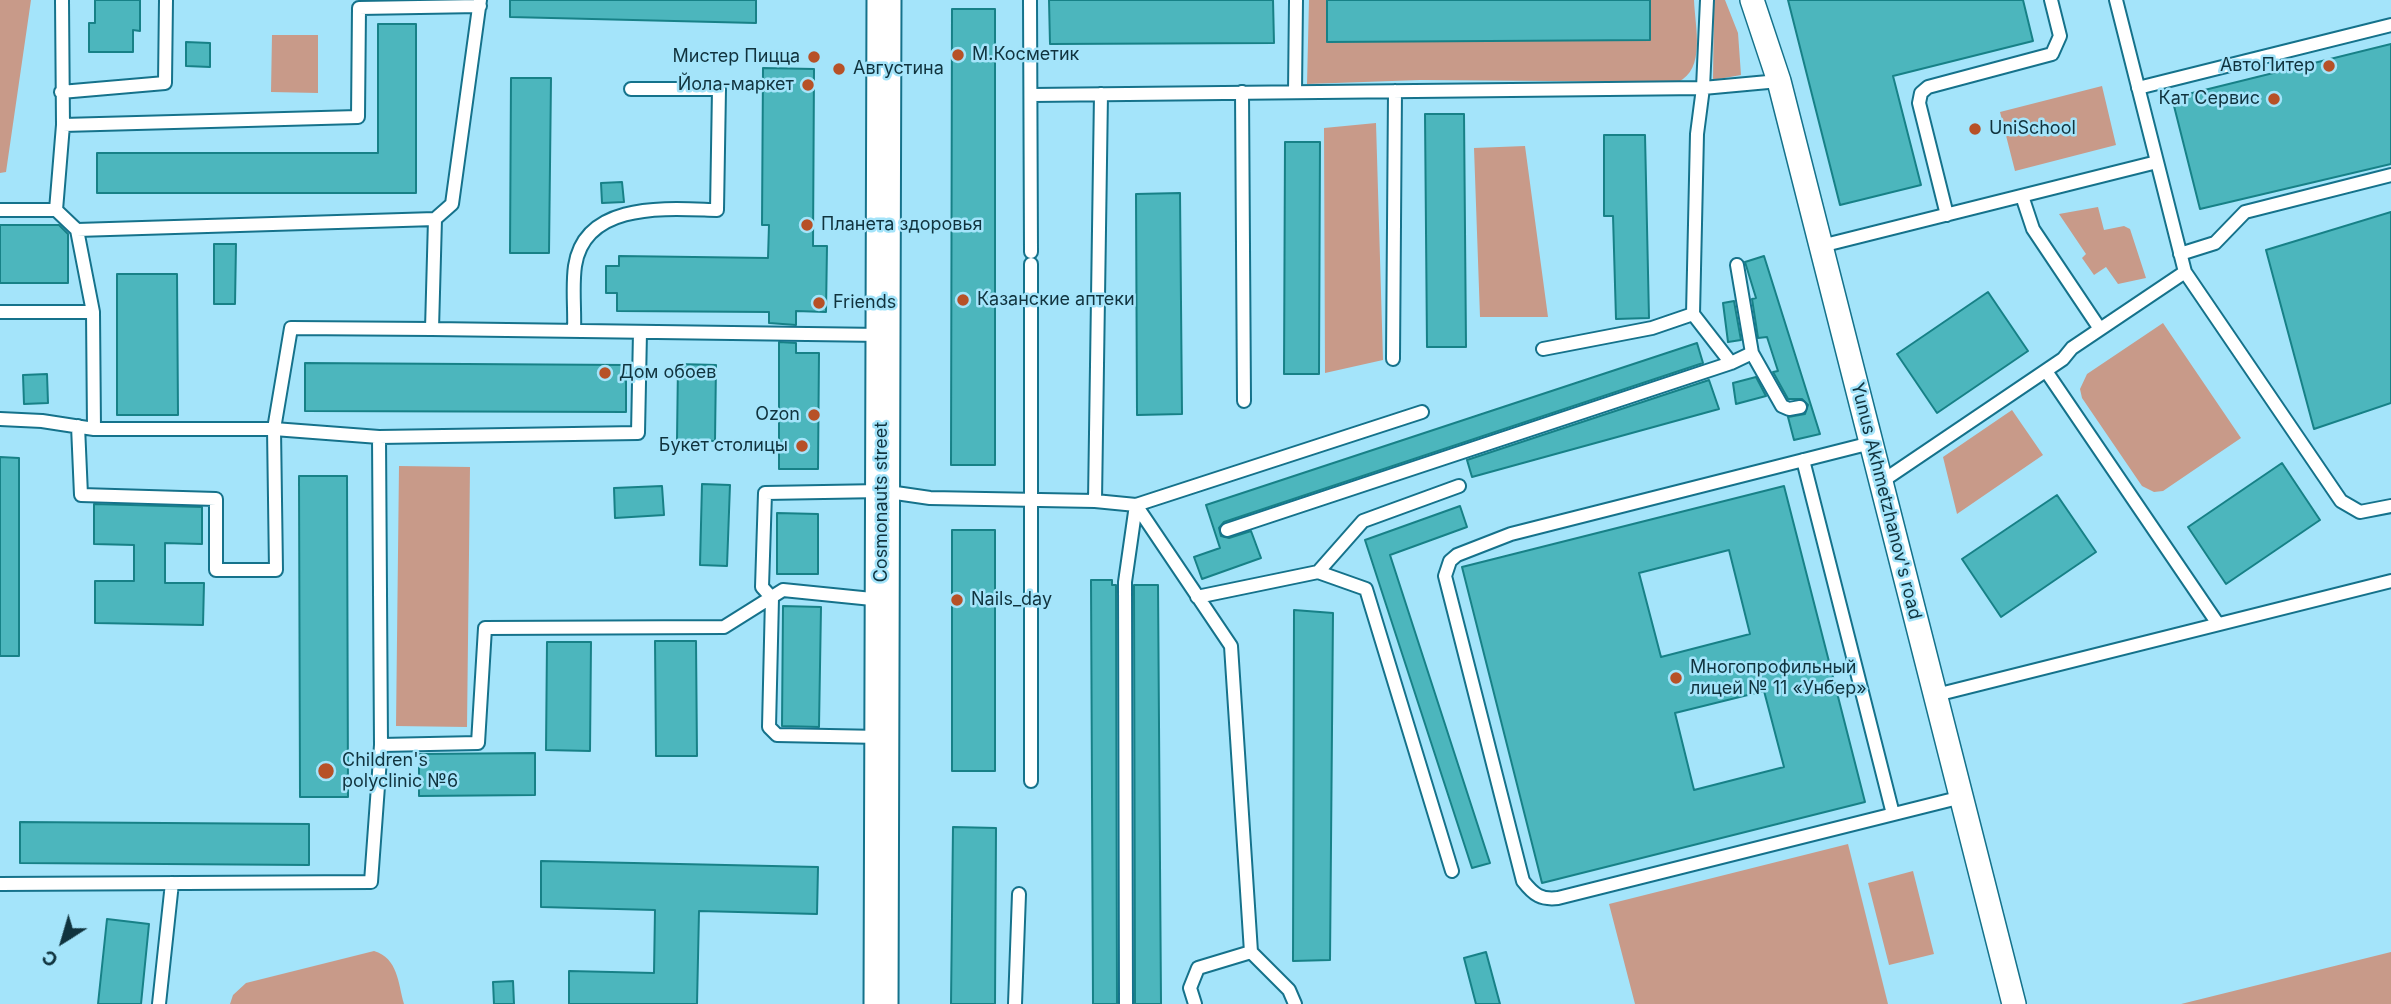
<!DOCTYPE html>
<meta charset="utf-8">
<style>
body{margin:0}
#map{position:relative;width:2391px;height:1004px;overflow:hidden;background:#a4e4fa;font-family:Inter,sans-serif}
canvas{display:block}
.north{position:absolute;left:28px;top:906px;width:70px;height:70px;-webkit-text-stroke:5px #a4e4fa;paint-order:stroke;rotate:217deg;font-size:19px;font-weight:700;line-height:28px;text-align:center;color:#10333e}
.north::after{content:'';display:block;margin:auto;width:24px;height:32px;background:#10333e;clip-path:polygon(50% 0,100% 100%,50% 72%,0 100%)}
</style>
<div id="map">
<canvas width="2391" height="1004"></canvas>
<div class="north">С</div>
</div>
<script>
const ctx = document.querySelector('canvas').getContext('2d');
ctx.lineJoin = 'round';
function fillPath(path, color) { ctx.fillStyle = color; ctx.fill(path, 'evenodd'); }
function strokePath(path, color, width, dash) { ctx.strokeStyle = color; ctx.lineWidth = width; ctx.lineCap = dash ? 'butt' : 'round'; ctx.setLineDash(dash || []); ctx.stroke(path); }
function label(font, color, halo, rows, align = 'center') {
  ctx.font = font + ' Inter,sans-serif'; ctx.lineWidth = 5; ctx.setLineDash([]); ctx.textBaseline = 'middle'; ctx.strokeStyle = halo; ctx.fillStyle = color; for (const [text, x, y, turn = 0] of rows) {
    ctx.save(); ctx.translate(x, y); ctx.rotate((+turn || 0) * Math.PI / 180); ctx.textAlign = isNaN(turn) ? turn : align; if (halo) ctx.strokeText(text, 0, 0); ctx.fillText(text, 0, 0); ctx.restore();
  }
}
fillPath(new Path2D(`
 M 0,0 L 31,0 L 6,172 L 0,173 Z
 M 1309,0 L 1327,0 L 1327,42 L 1650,40 L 1650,0 L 1694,0 C 1695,27 1706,69 1678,82 L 1420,80 L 1307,84 Z
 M 1714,0 L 1725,0 L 1738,33 L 1741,75 L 1713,80 Z
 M 272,35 L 318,35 L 318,93 L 271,92 Z
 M 2102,86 L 2116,145 L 2015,171 L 2000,112 Z
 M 1376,123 L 1383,360 L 1325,373 L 1324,128 Z
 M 1525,146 L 1548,317 L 1480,317 L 1474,148 Z
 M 2098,207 L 2104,230 L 2124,226 L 2130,229 L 2146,278 L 2118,284 L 2106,267 L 2094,275 L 2082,258 L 2086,254 L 2059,214 Z
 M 2163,323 L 2241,438 L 2163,491 L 2154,492 L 2142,486 L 2082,398 L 2080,389 L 2087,374 Z
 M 2012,410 L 2043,455 L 1957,514 L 1943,457 Z
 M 399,466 L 470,467 L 467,727 L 396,726 Z
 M 1848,844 L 1888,1004 L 1635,1004 L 1609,904 Z
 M 1913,871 L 1934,954 L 1889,965 L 1868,883 Z
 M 374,951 C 398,958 398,983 404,1004 L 230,1004 L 233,995 L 246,983 Z
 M 2391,952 L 2391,1004 L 2181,1004 Z`), '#c89a89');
const building = new Path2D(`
 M 95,0 L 140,0 L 140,31 L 133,30 L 133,52 L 89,52 L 89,23 L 95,23 Z
 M 510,0 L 756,0 L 756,23 L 510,17 Z
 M 1049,0 L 1273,0 L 1274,43 L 1050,44 Z
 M 1327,0 L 1650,0 L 1650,40 L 1327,42 Z
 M 1788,0 L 2023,0 L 2033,41 L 1893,76 L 1921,185 L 1840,205 Z
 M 952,9 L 995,9 L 995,465 L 951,465 Z
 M 378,24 L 416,24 L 416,193 L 97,193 L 97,153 L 378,153 Z
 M 186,42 L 210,43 L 210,67 L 186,66 Z
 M 2391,44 L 2391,164 L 2200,209 L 2172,98 Z
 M 763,68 L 814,69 L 813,246 L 827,246 L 826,312 L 796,311 L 796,325 L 769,323 L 769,312 L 617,311 L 617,293 L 606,293 L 606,266 L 619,266 L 619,256 L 768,258 L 769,225 L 762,225 Z
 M 511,78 L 551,78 L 549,253 L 510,253 Z
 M 1425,114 L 1464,114 L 1466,347 L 1427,347 Z
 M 1604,135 L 1645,135 L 1649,318 L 1616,319 L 1613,216 L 1604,216 Z
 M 1285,142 L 1320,142 L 1319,374 L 1284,374 Z
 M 622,182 L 624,202 L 602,203 L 601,183 Z
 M 1180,193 L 1182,414 L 1137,415 L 1136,194 Z
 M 2391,212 L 2391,403 L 2314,429 L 2266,250 Z
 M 0,225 L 59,225 L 68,234 L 68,283 L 0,283 Z
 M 214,244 L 236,244 L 235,304 L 214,304 Z
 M 1764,256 L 1820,434 L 1794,440 L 1788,417 L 1805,414 L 1808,405 L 1802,399 L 1788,399 L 1773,372 L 1778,371 L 1767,337 L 1758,338 L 1752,299 L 1756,298 L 1745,262 Z
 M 117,274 L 177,274 L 178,415 L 117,415 Z
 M 1988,292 L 2028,351 L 1937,413 L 1897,354 Z
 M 1734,301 L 1741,340 L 1728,342 L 1723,303 Z
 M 779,342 L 796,343 L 796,353 L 819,353 L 818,469 L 779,469 Z
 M 1697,343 L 1703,363 L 1224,522 L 1219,528 L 1221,536 L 1229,538 L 1251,531 L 1261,558 L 1202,579 L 1194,557 L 1220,548 L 1206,505 Z
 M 305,363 L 626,365 L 626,412 L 305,411 Z
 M 678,364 L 716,365 L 715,441 L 677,440 Z
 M 47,374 L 48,403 L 24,404 L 23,375 Z
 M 1756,377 L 1766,396 L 1736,404 L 1733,383 Z
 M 1709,380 L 1719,409 L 1472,477 L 1467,460 Z
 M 0,457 L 19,458 L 19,656 L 0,656 Z
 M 2282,463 L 2320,520 L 2226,584 L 2188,527 Z
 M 299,476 L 347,476 L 348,797 L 300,797 Z
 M 702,484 L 730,485 L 727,566 L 700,565 Z
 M 662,486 L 664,515 L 615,518 L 614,488 Z
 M 1784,486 L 1865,802 L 1542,883 L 1462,567 ZM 1729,550 L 1750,634 L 1661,657 L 1639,573 ZM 1764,691 L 1784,767 L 1694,790 L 1675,713 Z
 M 2057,495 L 2096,552 L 2001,617 L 1962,559 Z
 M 94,504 L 202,507 L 202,544 L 165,543 L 165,583 L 204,583 L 203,625 L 95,623 L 95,581 L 134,581 L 134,545 L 94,544 Z
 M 1460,506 L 1467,527 L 1390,555 L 1490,863 L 1472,868 L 1365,540 Z
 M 777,513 L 818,514 L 818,574 L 777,574 Z
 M 952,530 L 995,530 L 995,771 L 952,771 Z
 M 1091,580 L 1112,580 L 1112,585 L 1116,585 L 1117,1004 L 1093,1004 Z
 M 1134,585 L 1158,585 L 1161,1004 L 1135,1004 Z
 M 783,606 L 821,607 L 819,727 L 782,726 Z
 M 1294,610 L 1333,613 L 1330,960 L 1293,961 Z
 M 655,641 L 696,641 L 697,756 L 656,756 Z
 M 547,642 L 591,642 L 590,751 L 546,750 Z
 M 535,753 L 535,795 L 419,796 L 419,754 Z
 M 20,822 L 309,824 L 309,865 L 20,863 Z
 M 953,827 L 996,828 L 995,1004 L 951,1004 Z
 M 541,861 L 818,867 L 817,914 L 699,911 L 697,1004 L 569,1004 L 569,971 L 654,973 L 655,910 L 541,907 Z
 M 107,919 L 149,924 L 141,1004 L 98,1004 Z
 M 1486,952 L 1500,1004 L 1476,1004 L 1464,958 Z
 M 513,981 L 514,1004 L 494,1004 L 493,982 Z`);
fillPath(building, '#4cb6bd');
strokePath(building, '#178187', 2);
const lane = new Path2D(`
 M 62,0 L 63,125 L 358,117 L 359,8 L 480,6
 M 1030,0 L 1031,252
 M 1707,0 L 1703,88 L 1697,134 L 1693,314 L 1731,363
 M 2116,0 L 2185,272 L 2341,501 L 2360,512 L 2391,506
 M 2138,88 L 2391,25
 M 61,92 L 165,83 L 166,0
 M 1242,92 L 1244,401
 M 1295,92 L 1296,0
 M 1032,95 L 1703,88 L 1779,81
 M 2022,196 L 2033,229 L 2100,329
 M 0,210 L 56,210 L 77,230
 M 56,210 L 63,125
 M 1947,215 L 1919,103 L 1921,93 L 1928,87 L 2052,54 L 2060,36 L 2051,0
 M 1821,246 L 2157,162
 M 2180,254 L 2215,243 L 2245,212 L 2391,175
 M 1031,264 L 1031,781
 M 0,312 L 93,312 L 77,230 L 435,219 L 452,204 L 480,0
 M 432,329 L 882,335
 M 574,331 C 575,310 572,287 575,266 C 585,200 670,209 717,210 L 719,89 L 631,89
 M 1543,349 L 1652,328 L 1693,314
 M 1752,353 L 1782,406 L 1789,409 L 1800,407
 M 1393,359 L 1395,91
 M 2046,371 L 2218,624
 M 0,419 L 42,421 L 94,429 L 93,312
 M 78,426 L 81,495 L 216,499 L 216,570 L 276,570 L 274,429 L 94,429
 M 379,437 L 638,433 L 640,332
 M 1871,443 L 1511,534 L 1457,555 L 1450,561 L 1445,576 L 1523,881 C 1534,895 1541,900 1558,898 L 1962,797
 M 1803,460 L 1893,814
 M 1881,482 L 2063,359 L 2072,348 L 2185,272
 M 1095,501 L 1101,94
 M 1227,530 L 1731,363 L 1752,353 L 1737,265
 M 1318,572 L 1363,521 L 1459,486
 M 1197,597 L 1318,572 L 1366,589 L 1452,871
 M 1936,695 L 2391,581
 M 881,737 L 777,735 L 769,727 L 772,598 L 762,587 L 765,493 L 882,491 L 930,498 L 1095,501 L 1136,505 L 1231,646 L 1251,952 L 1198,968 L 1190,988 L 1195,1004
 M 381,745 L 379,437 L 274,429 L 291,328 L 432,329 L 435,219
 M 0,884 L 371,882 L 381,745 L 478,743 L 485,628 L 724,627 L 783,590 L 882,600
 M 1251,952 L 1289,990 L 1295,1004
 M 159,1004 L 172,883
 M 1015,1004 L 1019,894
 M 1126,1004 L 1125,582 L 1136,505 L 1422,412`);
const street = new Path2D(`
 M 1752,0 L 1779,81 L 2014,1004`);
const secondary = new Path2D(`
 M 881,1004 L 884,0`);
strokePath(lane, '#15728b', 16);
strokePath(street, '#15728b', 26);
strokePath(secondary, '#15728b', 37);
strokePath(lane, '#fff', 12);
strokePath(street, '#fff', 23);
strokePath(secondary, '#fff', 33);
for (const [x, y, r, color] of [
 [958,55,7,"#b75127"],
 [814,57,7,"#b75127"],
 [2329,66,7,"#b75127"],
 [839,69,7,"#b75127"],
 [808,85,7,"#b75127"],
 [2274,99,7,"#b75127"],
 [1975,129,7,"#b75127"],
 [807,225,7,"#b75127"],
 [963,300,7,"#b75127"],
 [819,303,7,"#b75127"],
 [605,373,7,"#b75127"],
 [814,415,7,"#b75127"],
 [802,446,7,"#b75127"],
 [957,600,7,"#b75127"],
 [1676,678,7,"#b75127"],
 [326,771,9,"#b75127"]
]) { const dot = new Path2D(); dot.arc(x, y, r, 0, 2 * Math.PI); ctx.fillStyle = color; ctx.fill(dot); strokePath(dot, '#a4e4fa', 2.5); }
label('18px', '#10333e', '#a4e4fa', [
 ["М.Косметик",972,55],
 ["Мистер Пицца",800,57,"right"],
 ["АвтоПитер",2315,66,"right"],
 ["Августина",853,69],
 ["Йола-маркет",794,85,"right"],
 ["Кат Сервис",2260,99,"right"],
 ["UniSchool",1989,129],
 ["Планета здоровья",821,225],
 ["Казанские аптеки",977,300],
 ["Friends",833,303],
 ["Дом обоев",619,373],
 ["Ozon",800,415,"right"],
 ["Букет столицы",788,446,"right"],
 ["Nails_day",971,600],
 ["Многопрофильный",1690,668],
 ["лицей № 11 «Унбер»",1690,689],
 ["Children's",342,761],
 ["polyclinic №6",342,782]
], 'left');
label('18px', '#10333e', '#a4e4fa', [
 ["Yunus Akhmetzhanov's road",1886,501,76],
 ["Cosmonauts street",882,502,-90]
]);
</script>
